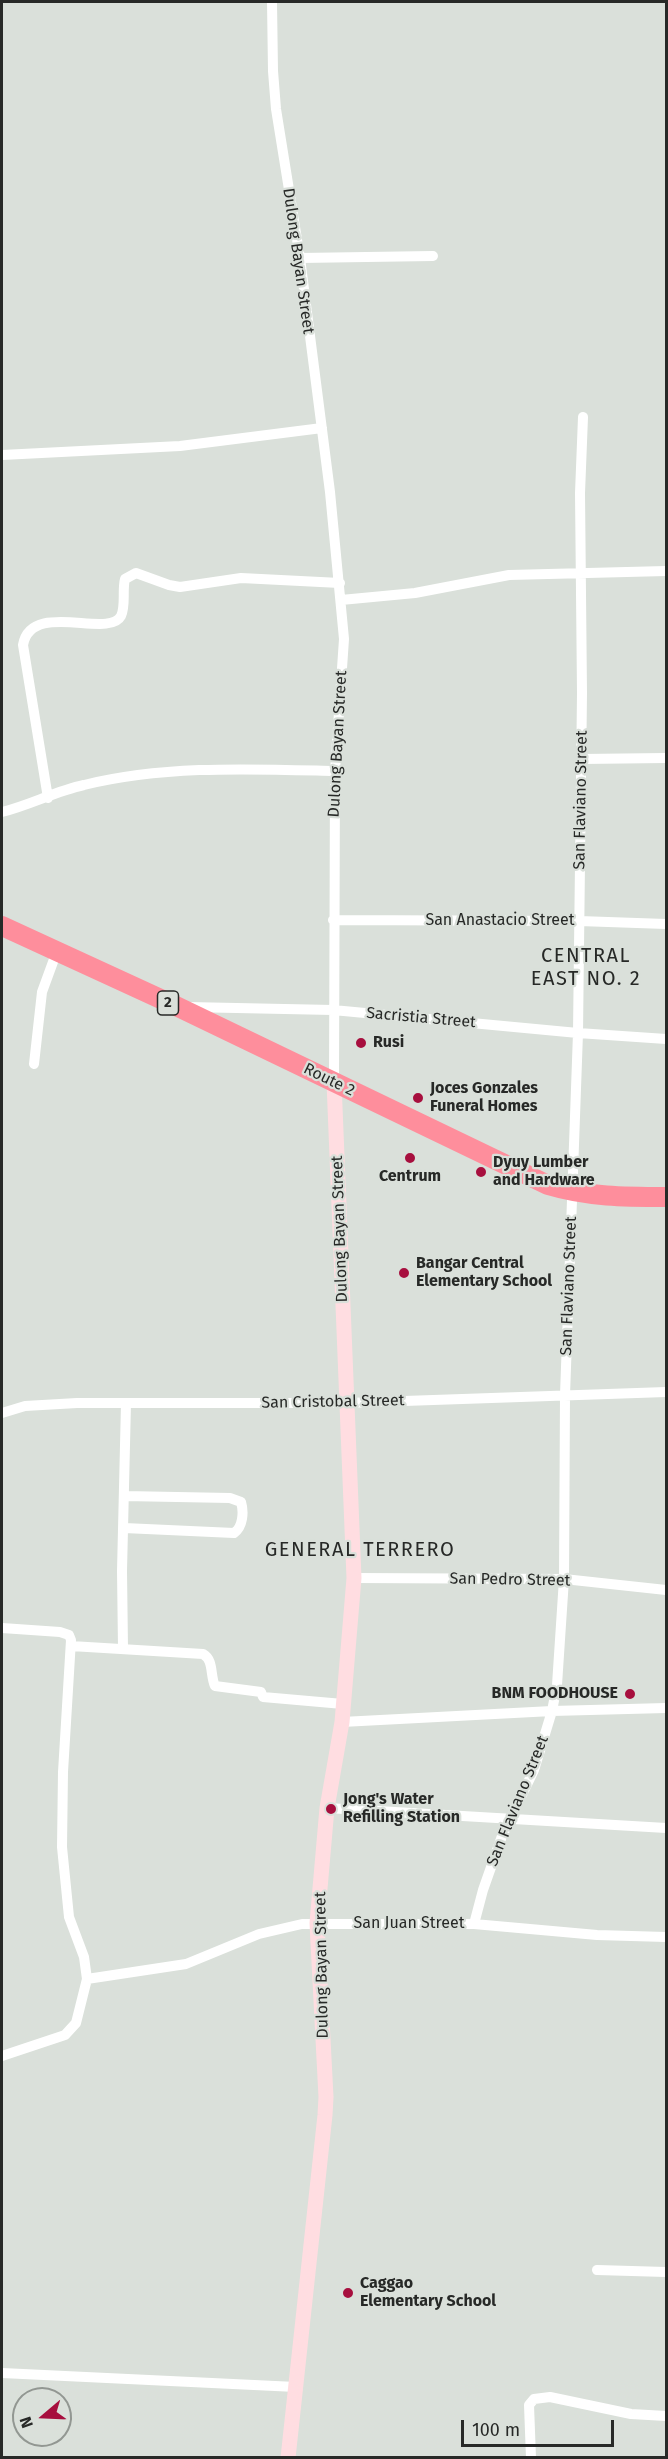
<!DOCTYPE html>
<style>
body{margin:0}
#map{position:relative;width:668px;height:2459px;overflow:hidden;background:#dae0da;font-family:"Fira Sans",sans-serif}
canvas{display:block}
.frame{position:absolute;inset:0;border:3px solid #272927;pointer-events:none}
.north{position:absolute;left:12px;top:2387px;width:60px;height:60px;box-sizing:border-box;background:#dae0da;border:2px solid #929792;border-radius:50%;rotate:251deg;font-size:16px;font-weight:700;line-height:24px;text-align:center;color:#272927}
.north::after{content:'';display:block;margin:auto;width:21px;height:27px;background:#a70f3e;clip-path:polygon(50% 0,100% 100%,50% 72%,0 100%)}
.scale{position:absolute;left:461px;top:2420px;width:153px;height:27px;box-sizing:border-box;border:3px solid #272927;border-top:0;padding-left:8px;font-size:18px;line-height:21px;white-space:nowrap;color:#272927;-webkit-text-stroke:4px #dae0da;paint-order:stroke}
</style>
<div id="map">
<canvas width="668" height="2459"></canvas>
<div class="frame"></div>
<div class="north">N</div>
<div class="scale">100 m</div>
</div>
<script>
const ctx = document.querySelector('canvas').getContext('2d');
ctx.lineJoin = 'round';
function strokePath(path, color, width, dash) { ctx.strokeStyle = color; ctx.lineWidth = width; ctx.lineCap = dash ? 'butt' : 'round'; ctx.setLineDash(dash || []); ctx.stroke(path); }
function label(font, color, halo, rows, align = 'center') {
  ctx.font = font + ' "Fira Sans",sans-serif'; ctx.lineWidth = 4.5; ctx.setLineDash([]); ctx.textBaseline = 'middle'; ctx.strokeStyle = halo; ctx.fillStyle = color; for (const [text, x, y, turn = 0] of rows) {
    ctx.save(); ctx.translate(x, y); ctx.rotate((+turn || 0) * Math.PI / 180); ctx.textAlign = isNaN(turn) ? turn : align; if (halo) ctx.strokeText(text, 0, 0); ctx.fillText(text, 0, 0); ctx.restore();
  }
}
strokePath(new Path2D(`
 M 272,2 L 273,71 L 276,109 L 300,258 L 330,492 L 344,639 L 335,771 L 334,1082
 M 300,258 L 433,256
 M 2,455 L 180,446 L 322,428
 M 341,600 L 415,593 L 509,575 L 666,571
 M 581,759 L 666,758
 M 48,798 L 23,645 C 31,600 109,639 121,616 C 126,606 122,590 125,579 L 136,573 L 169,585 L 180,587 L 241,578 L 340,583
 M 2,812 C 30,805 56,791 84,785 C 165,765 252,769 335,771
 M 333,920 L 579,921 L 666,924
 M 188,1007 L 333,1010 L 578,1033 L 666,1039
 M 34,1064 L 42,992 L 57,951
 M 2,1413 L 25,1406 L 77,1403 L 346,1403 L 666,1392
 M 124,1528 L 234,1533 C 243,1527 244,1512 241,1502 L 230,1498 L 124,1496
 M 354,1578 L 564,1579 L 666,1590
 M 2,1628 L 60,1632 L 69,1635 L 71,1640 L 63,1772 L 62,1847 L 69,1917 L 84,1957 L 87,1979 L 76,2023 L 65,2035 L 2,2056
 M 71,1646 L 203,1654 C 214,1660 210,1676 215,1686 L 261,1692 L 263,1697 L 343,1704
 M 123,1648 L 122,1571 L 126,1403
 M 342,1722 L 552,1711 L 666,1708
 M 327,1808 L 666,1828
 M 474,1924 L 483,1890 L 502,1836 L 534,1770 L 552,1711 L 557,1685 L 564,1579 L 565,1395 L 578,1033 L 582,693 L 580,493 L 583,417
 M 87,1979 L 186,1964 L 259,1934 L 302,1924 L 474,1924 L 597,1935 L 666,1937
 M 597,2270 L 666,2272
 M 2,2373 L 296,2387
 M 531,2458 L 529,2405 L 534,2399 L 550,2397 L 631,2414 L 666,2416`), '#fff', 10);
strokePath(new Path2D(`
 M 288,2458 L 325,2115 L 326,2097 L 317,1923 L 327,1808 L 342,1722 L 354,1578 L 334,1082`), '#ffdde1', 15);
strokePath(new Path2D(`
 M 2,926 L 176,1006 L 548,1185 C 588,1197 625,1197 666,1197`), '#fe8e9c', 20);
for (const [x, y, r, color] of [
 [361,1043,6,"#a70f3e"],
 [418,1098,6,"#a70f3e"],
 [410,1158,6,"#a70f3e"],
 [481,1172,6,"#a70f3e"],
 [404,1273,6,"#a70f3e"],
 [630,1694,6,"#a70f3e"],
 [331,1809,6,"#a70f3e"],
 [348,2293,6,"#a70f3e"]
]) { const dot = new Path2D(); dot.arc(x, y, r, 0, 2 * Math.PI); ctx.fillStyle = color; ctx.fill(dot); strokePath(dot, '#dae0da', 2); }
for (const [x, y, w] of [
 [168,1003,21]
]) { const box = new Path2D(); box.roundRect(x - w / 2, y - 12, w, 24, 4.5); ctx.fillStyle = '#dae0da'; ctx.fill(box); strokePath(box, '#272927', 1.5); }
label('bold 15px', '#272927', null, [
 ["2",168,1003]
]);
label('16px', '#272927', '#dae0da', [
 ["Dulong Bayan Street",298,261,82],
 ["Dulong Bayan Street",338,744,-87],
 ["San Flaviano Street",581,800,-89],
 ["San Anastacio Street",500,921],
 ["Sacristia Street",421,1018,5],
 ["Route 2",329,1080,26],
 ["Dulong Bayan Street",340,1229,-92],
 ["San Flaviano Street",569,1286,-88],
 ["San Cristobal Street",333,1402,-1],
 ["San Pedro Street",510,1580,1],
 ["San Flaviano Street",518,1801,-68],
 ["San Juan Street",409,1924],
 ["Dulong Bayan Street",322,1965,-91]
]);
label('bold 16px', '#272927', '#dae0da', [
 ["Rusi",373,1043],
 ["Joces Gonzales",430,1089],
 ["Funeral Homes",430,1107],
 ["Dyuy Lumber",493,1163],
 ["and Hardware",493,1181],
 ["Centrum",410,1177,"center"],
 ["Bangar Central",416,1264],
 ["Elementary School",416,1282],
 ["BNM FOODHOUSE",618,1694,"right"],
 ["Jong's Water",343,1800],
 ["Refilling Station",343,1818],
 ["Caggao",360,2284],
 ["Elementary School",360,2302]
], 'left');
ctx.letterSpacing = '1.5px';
label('20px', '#272927', '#dae0da', [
 ["CENTRAL",586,956],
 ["EAST NO. 2",586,979],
 ["GENERAL TERRERO",360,1550]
]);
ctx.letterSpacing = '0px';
</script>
